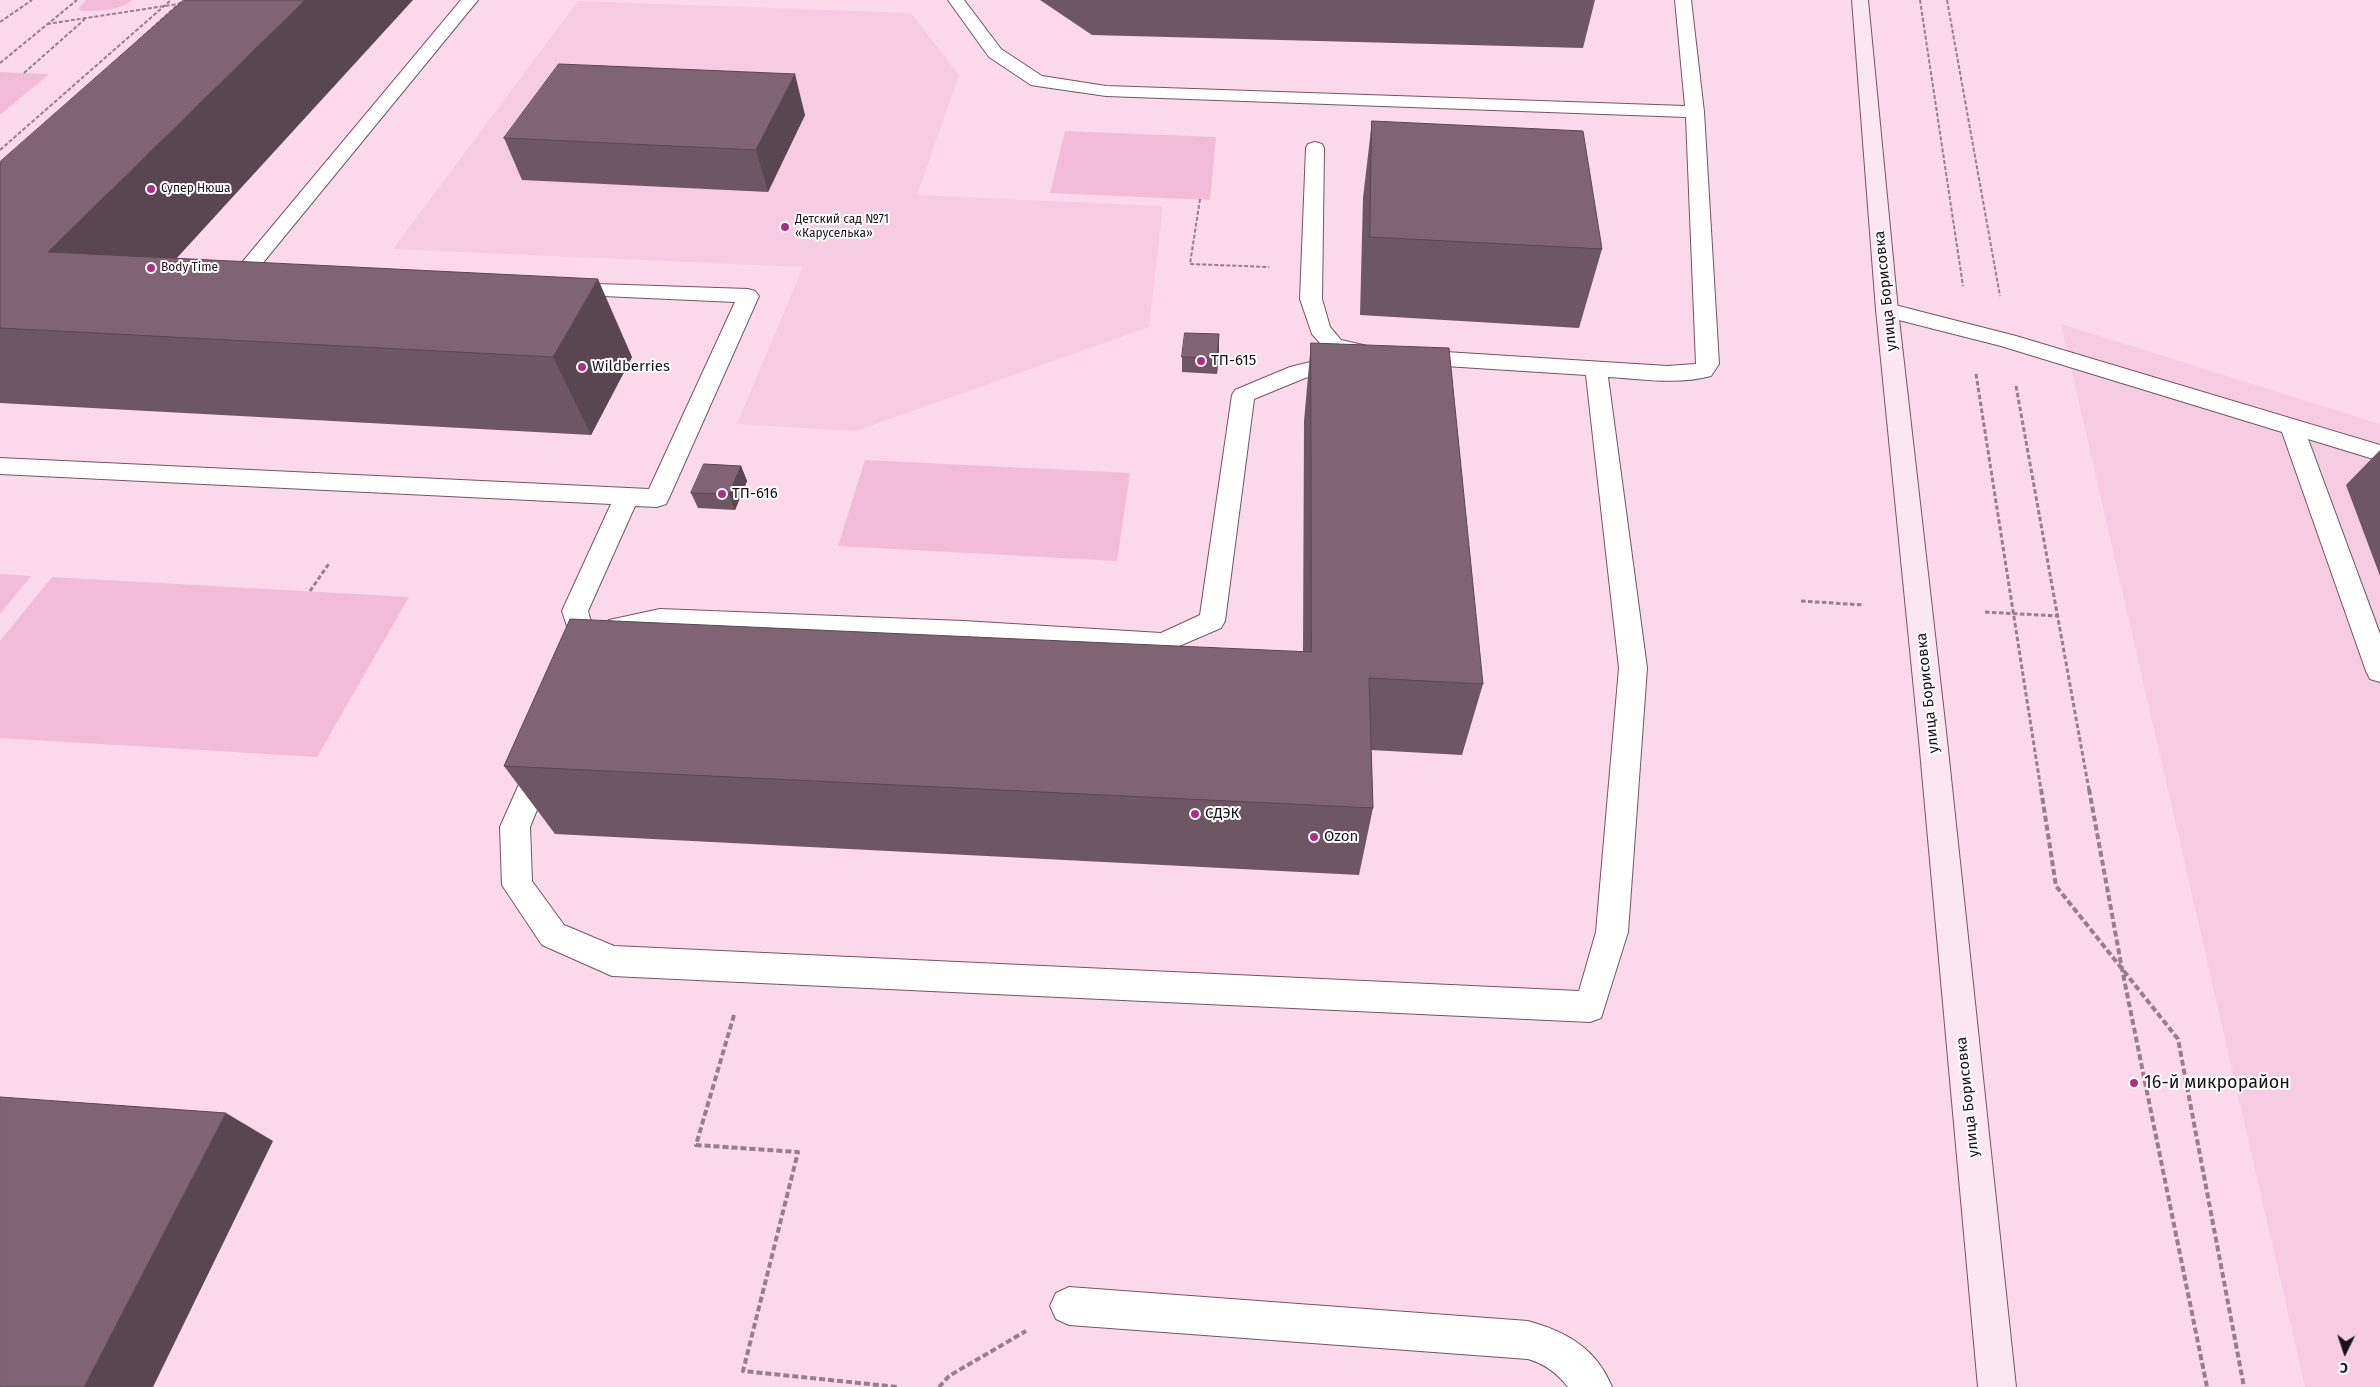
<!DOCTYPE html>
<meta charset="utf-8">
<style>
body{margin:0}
#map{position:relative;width:2380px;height:1387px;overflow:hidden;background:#fbd9eb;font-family:"Fira Sans",sans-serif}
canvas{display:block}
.north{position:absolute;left:2320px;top:1327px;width:50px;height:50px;-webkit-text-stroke:4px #fff;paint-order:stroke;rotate:184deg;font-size:14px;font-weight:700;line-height:20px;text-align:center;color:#1c1117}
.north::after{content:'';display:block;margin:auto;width:18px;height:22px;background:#1c1117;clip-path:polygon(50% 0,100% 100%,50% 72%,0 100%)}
</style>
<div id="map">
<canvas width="2380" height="1387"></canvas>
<div class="north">С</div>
</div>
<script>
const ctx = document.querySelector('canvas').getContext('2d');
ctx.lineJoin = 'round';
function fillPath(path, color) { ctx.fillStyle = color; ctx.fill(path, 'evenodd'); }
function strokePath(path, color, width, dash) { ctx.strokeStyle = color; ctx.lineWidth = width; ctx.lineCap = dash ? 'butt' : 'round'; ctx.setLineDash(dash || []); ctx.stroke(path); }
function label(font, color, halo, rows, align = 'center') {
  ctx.font = font + ' "Fira Sans",sans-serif'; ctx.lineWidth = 4; ctx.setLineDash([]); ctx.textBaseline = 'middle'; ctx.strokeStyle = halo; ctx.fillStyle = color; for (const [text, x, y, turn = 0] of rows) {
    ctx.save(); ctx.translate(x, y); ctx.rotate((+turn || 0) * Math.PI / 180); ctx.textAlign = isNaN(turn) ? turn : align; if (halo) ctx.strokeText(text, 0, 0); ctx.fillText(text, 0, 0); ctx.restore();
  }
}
fillPath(new Path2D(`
 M 578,1 L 911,13 L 959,75 L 917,195 L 1163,206 L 1149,327 L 856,431 L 737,424 L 803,267 L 393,249 Z
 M 2061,324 L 2380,424 L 2380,1387 L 2305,1387 Z`), '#f6cce2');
fillPath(new Path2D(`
 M 86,0 L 132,0 C 120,11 96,11 81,11 L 79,8 Z
 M 0,72 L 49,74 L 0,115 Z
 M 1065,131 L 1216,137 L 1210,200 L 1050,193 Z
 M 865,460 L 1130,473 L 1117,561 L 838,546 Z
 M 0,574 L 31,576 L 0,614 Z
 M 52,577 L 409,597 L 317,757 L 0,738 L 0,641 Z`), '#f2bcd9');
const lane = new Path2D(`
 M 461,0 L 478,0 L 257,270 L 268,272 L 271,276 L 268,280 L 261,282 L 234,280 L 231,276 L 234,272 Z
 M 948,0 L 964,0 L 1001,49 L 1042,76 L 1106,86 L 1685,106 L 1675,0 L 1691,0 L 1704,112 L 1719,364 L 1711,376 C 1678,385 1641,379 1608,377 L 1647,668 L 1628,932 L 1601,1018 L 1590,1022 L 612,976 L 542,945 L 502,885 L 500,827 L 532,755 L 542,751 L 552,755 L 556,763 L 530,827 L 532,881 L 564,925 L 614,946 L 1579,991 L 1596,932 L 1619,668 L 1586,375 L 1414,364 L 1406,362 L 1403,357 L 1406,352 L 1414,350 L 1667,366 L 1696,364 L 1686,117 L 1106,96 L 1037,86 L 1031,85 L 989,57 Z
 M 1315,142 L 1322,144 L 1324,148 L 1322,299 L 1330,327 L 1341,340 L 1376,348 L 1379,353 L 1376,358 L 1368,360 L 1352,356 L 1355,361 L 1352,366 L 1305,378 L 1254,399 L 1225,621 L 1221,628 L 1163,653 L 963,641 L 660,629 L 626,636 L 611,643 L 602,640 L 598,633 L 609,620 L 660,609 L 963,621 L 1161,633 L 1200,615 L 1232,395 L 1235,390 L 1290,367 L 1343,354 L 1326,350 L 1312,334 L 1300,299 L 1306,148 L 1308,144 Z
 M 566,283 L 748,289 L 755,291 L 759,296 L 669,498 L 666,504 L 657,507 L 635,506 L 588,611 L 600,653 L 596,660 L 587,663 L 578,660 L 562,611 L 611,504 L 0,474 L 0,458 L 649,489 L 735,302 L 559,294 L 555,289 L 559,284 Z
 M 1887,303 L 2016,336 L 2380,445 L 2380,461 L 2308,439 L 2380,634 L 2380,682 L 2370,679 L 2366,671 L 2282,432 L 2001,346 L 1879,315 L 1876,310 L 1879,305 Z
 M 1069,1287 L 1528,1321 C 1567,1332 1596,1348 1612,1387 L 1568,1387 C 1557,1373 1545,1364 1528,1359 L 1069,1325 L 1056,1319 L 1050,1306 L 1056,1293 Z`);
const secondary = new Path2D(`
 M 1852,0 L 1868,0 L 1898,310 L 1947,740 L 2016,1387 L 1978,1387 L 1919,740 L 1876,310 Z`);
strokePath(lane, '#725565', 2);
strokePath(secondary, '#725565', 2);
strokePath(new Path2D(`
 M 1920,0 L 1963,286
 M 1947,0 L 2000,296
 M 0,22 L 32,0
 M 47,24 L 178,4
 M 138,41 L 183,0
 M 0,63 L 77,0
 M 24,73 L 85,19
 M 0,150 L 171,0
 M 1200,199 L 1190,264 L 1269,267`), '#967e8b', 2, [4, 2]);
strokePath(new Path2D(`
 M 1976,374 L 2041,790
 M 2016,386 L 2089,790
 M 310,591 L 330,562
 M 1801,601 L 1864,605
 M 1985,612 L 2058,616`), '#967e8b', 3, [4.5, 2.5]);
strokePath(new Path2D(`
 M 2041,789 L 2056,886 L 2178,1039 L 2244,1387
 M 2089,789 L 2122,969 L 2207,1387
 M 734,1015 L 696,1145 L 798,1152 L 743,1371 L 898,1387
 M 939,1387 L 949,1376 L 1026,1331`), '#967e8b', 4, [6, 3]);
fillPath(lane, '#fff');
fillPath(secondary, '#fce6f2');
fillPath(new Path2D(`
 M 1040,0 L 1595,0 L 1583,48 L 1092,35 Z
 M 805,115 L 768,192 L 522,180 L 504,138 Z
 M 1372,121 L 1602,249 L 1579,328 L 1360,315 L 1363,198 Z
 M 0,162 L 176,258 L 632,357 L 591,435 L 0,403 Z
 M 1219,334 L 1219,350 L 1217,374 L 1182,372 L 1182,357 Z
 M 1311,343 L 1483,684 L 1462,755 L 1371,750 L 1373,808 L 1359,875 L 555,834 L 504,766 L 1303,652 L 1304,421 Z
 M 2380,450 L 2380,576 L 2346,485 Z
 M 741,466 L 747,481 L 735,510 L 698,508 L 691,493 Z`), '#6f5664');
fillPath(new Path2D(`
 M 305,0 L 413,0 L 111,330 L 48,252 Z
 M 795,74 L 805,115 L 768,192 L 756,150 Z
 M 598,279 L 632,357 L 591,435 L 553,357 Z
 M 1219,334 L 1219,350 L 1217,374 L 1217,358 Z
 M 741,466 L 747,481 L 735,510 L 729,494 Z
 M 226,1113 L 273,1141 L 153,1387 L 84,1387 Z`), '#5a4651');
const building = new Path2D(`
 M 184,0 L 305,0 L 48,252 L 598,279 L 553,357 L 0,328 L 0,162 Z
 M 559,64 L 795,74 L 756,150 L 504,138 Z
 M 1372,121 L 1583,131 L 1602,249 L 1370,237 Z
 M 1185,333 L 1219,334 L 1217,358 L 1182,357 Z
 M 1311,343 L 1449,348 L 1483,684 L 1369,678 L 1373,808 L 504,766 L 570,619 L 1311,652 Z
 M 704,464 L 741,466 L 729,494 L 691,493 Z
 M 0,1097 L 226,1113 L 84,1387 L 0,1387 Z`);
fillPath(building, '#816474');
strokePath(building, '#5a4651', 1);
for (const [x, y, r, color] of [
 [151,189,5,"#ac3081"],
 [785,227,5,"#ac3081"],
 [151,268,5,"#ac3081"],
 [1201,361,5,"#ac3081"],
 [582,367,5,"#ac3081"],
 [722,494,5,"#ac3081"],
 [1195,814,5,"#ac3081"],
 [1314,837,5,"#ac3081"],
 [2134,1083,5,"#ac3081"]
]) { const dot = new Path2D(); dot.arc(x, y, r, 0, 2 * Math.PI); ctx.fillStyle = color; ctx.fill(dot); strokePath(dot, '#fff', 2); }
label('12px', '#1c1117', '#fff', [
 ["Супер Нюша",161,189],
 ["Детский сад №71",795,220],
 ["«Каруселька»",795,234],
 ["Body Time",161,268]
], 'left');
label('15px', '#1c1117', '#fff', [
 ["улица Борисовка",1886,291,-96],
 ["улица Борисовка",1928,693,-96],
 ["улица Борисовка",1968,1097,-96]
]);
label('15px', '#1c1117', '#fff', [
 ["ТП-615",1211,361],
 ["Wildberries",592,367],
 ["ТП-616",732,494],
 ["СДЭК",1205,814],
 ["Ozon",1324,837]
], 'left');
label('18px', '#1c1117', '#fff', [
 ["16-й микрорайон",2144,1083]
], 'left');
</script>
